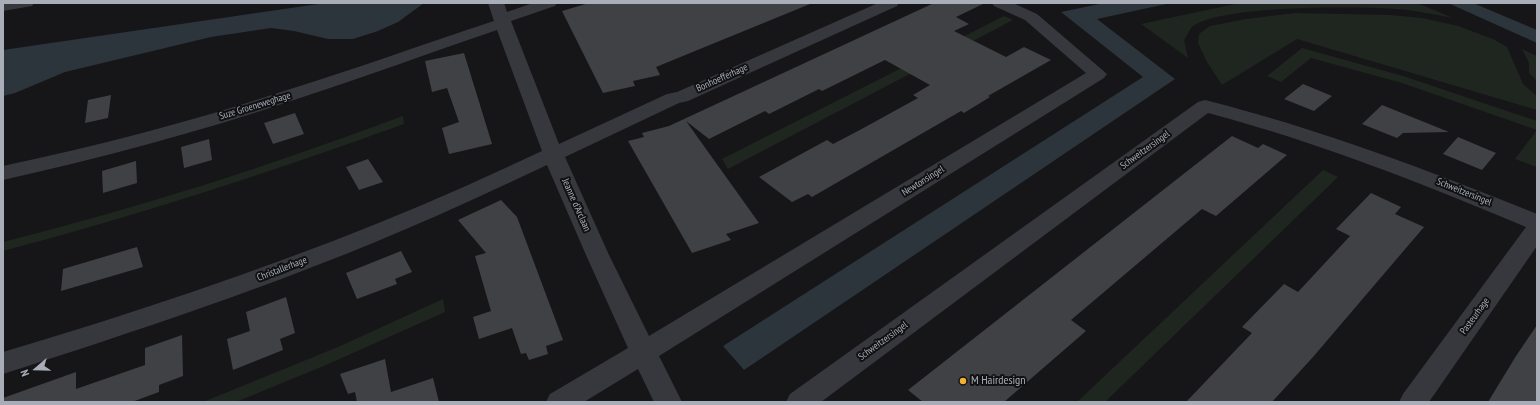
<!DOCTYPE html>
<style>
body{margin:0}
#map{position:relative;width:1540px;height:405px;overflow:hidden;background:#161618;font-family:"PT Sans Narrow",sans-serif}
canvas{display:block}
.frame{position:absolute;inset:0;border:4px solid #a8adb8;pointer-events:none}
.north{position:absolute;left:16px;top:349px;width:40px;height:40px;-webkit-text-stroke:3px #111113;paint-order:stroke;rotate:250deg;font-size:11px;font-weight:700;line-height:16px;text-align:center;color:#a8adb8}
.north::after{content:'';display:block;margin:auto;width:14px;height:18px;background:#a8adb8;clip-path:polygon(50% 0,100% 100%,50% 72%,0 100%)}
</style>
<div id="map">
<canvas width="1540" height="405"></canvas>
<div class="frame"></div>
<div class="north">N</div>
</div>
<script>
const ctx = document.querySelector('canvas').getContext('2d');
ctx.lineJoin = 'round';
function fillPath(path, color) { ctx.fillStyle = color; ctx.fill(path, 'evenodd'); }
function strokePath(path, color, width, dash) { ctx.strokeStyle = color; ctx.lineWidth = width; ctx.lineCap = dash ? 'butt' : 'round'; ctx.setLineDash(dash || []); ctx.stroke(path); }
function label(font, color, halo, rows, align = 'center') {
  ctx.font = font + ' "PT Sans Narrow",sans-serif'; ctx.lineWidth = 4; ctx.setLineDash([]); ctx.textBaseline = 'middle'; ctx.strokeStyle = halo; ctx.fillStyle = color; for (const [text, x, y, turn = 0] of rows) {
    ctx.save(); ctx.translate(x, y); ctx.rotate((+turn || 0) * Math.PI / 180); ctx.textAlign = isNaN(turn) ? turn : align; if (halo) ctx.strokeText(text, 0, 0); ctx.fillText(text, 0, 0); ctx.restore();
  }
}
fillPath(new Path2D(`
 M 1240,3 L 1417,3 L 1453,18 C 1438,15 1423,12 1408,10 C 1369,6 1220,4 1192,27 C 1189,30 1187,36 1184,40 L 1188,58 L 1141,24 Z
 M 1295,13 L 1390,15 L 1422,18 L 1458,26 L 1493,39 L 1507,47 L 1523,84 L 1537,96 L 1537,110 L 1297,39 L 1222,85 L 1207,62 L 1198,43 L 1199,34 L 1210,26 L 1246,19 Z
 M 1004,16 L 1013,20 L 728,169 L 722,159 Z
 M 1302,48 L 1403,76 L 1537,121 L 1537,130 L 1402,83 L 1311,58 L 1281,82 L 1267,76 Z
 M 1522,49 L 1537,56 L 1537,81 L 1529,73 L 1529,63 Z
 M 403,116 L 404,124 C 272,172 139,215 3,251 L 3,242 C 139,208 272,165 403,116 Z
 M 1537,130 L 1537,167 L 1515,159 Z
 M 1323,170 L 1338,177 L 1105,402 L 1077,402 Z
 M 443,299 L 445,312 L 326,365 L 236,402 L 203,402 L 338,347 Z`), '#1e261f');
fillPath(new Path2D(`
 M 325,3 L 424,3 L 398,22 L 378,31 L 353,39 L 328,39 L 294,31 L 271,28 L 211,37 L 65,72 L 15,93 L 3,96 L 3,50 Z
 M 1104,3 L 1171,3 L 1097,19 L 1175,79 L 744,370 L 723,346 L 1143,77 L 1061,12 Z
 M 1448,3 L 1473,3 L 1537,30 L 1537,43 Z`), '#2c353c');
fillPath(new Path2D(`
 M 589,3 L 810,3 L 810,4 L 656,67 L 660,75 L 633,81 L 635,86 L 603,93 L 562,11 Z
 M 934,3 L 985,3 L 956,17 L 969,24 L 954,31 L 1006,57 L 1024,47 L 1051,60 L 988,96 L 990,97 L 964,113 L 961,111 L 812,197 L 808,194 L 792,202 L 759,177 L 827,140 L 833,144 L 858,131 L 918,98 L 913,95 L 930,85 L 885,60 L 822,91 L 819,89 L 769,114 L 765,111 L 709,139 L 686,121 L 759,223 L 726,234 L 731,240 L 692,253 L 628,141 L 644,137 L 642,133 L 669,126 Z
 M 464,53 L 492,144 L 449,154 L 442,128 L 459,122 L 447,88 L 432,92 L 425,61 Z
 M 1303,84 L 1332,96 L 1314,111 L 1284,99 Z
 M 111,95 L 108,118 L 85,123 L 88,100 Z
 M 1382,105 L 1449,132 L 1403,133 L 1397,138 L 1362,124 Z
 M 295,113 L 304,134 L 273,144 L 264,123 Z
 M 1232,136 L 1258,148 L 1263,144 L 1287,155 L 1216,216 L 1202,209 L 1071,320 L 1086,331 L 1004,402 L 923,402 L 908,390 Z
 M 1458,137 L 1496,153 L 1482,170 L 1443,154 Z
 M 209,139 L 212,160 L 184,168 L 181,147 Z
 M 368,159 L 383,182 L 359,190 L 346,167 Z
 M 136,161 L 137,183 L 103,193 L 102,171 Z
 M 1371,193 L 1401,207 L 1395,214 L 1424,227 L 1313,357 L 1272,402 L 1186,402 L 1252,333 L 1242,327 L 1284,284 L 1298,292 L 1350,236 L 1336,229 Z
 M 501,200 L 517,217 L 563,340 L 546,346 L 548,354 L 529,360 L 526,353 L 521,354 L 512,328 L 479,339 L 473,317 L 491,311 L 475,256 L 486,253 L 458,220 Z
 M 137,247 L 143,267 L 61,291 L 63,269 Z
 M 401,251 L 412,272 L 395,279 L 397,284 L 357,299 L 346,273 Z
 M 286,297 L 295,333 L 280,339 L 283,350 L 233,370 L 227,339 L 250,331 L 246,312 Z
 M 1537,325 L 1537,402 L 1488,402 L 1516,356 Z
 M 182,335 L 183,376 L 159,385 L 159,392 L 132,402 L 3,402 L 3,398 L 76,372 L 76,389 L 145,365 L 145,348 Z
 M 385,359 L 391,392 L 433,378 L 439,402 L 357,402 L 355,392 L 348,394 L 340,374 Z`), '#404145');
fillPath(new Path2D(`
 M 3,3 L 34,3 L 32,6 L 3,11 Z
 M 488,3 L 504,3 L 507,12 L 533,3 L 557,3 L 555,6 L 511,21 L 559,144 L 667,94 L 677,92 L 878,3 L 899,3 L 897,6 L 688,101 L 679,103 L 565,157 L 609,255 L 649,336 L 1086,73 L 1025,20 L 994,6 L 992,3 L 1013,3 L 1037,14 L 1107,74 L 1104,78 L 659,356 L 682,402 L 654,402 L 638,369 L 584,402 L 546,402 L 550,394 L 628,348 L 586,255 L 547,165 C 498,188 449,211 399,232 C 270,287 136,331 3,374 L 3,352 C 131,314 257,272 381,222 C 435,200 489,176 542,151 L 497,30 C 429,53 362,78 294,100 C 199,132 101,158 3,180 L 3,166 C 97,146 190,122 281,92 C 353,70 423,44 494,21 Z
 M 1205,100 C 1319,129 1429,170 1537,214 L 1537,246 L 1429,402 L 1399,402 L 1403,394 L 1526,227 C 1422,183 1317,142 1208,113 L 821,402 L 786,402 L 790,394 L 1198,102 Z`), '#37383d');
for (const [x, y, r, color] of [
 [963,381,4,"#f2b134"]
]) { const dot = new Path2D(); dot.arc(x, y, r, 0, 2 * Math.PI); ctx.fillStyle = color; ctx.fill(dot); strokePath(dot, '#111113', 1.5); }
label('10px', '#a8adb8', '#111113', [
 ["Bonhoefferhage",722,78,-24],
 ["Suze Groeneweghage",255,106,-17],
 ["Schweitzersingel",1145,150,-36],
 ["Newtonsingel",923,181,-32],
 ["Schweitzersingel",1464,192,22],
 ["Jeanne d'Arclaan",576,205,66],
 ["Christallerhage",282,269,-21],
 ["Pasteurhage",1475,316,-54],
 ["Schweitzersingel",883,341,-36]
]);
label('12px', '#a8adb8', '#111113', [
 ["M Hairdesign",971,381]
], 'left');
</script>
